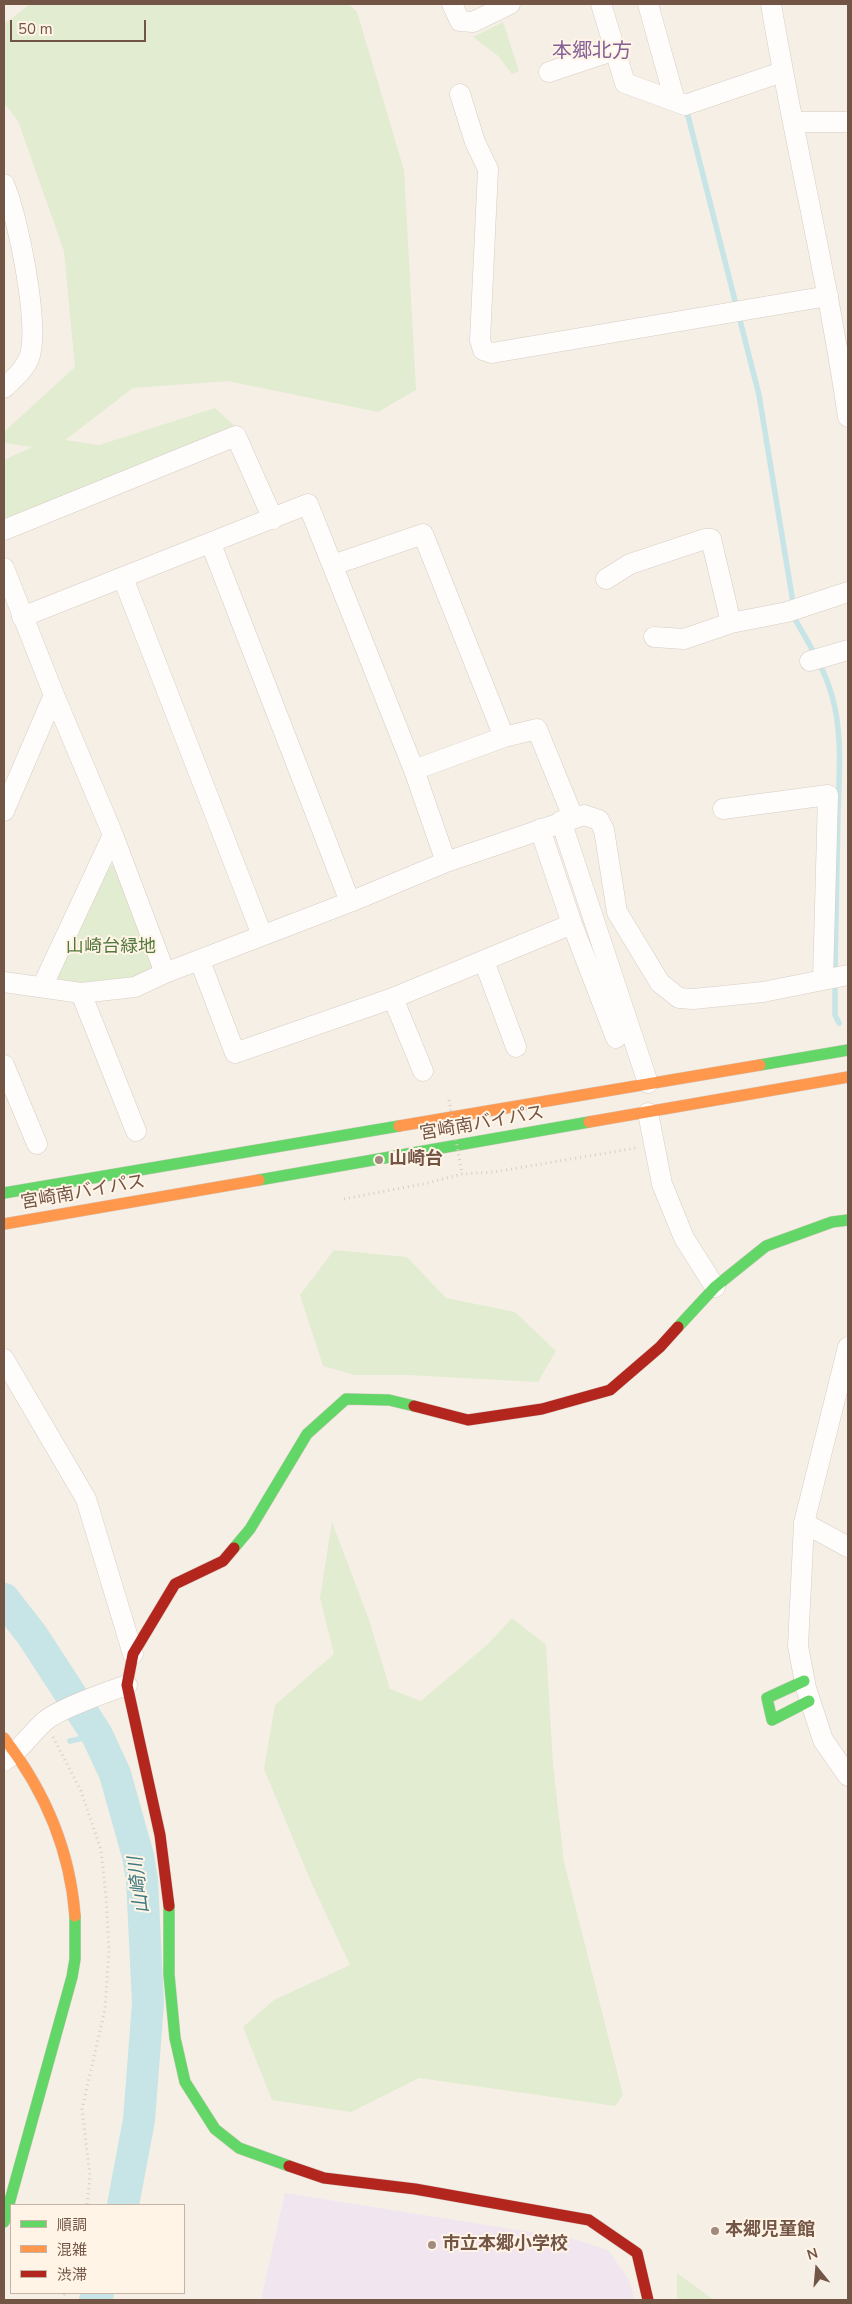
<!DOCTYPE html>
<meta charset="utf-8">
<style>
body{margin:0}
#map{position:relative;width:852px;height:2304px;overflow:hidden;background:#f6efe6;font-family:"Nunito Sans","Noto Sans JP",sans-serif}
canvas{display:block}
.frame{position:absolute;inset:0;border:5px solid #735546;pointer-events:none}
.legend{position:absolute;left:10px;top:2204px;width:175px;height:90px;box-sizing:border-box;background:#fff4e6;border:1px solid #c7b4a6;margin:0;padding:6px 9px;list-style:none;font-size:15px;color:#735546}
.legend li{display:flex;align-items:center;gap:10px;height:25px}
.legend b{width:25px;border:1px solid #c7b4a6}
.north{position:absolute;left:792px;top:2244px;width:50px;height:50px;-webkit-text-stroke:4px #fff4e6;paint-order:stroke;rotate:343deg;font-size:14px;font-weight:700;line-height:20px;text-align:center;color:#735546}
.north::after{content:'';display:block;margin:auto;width:18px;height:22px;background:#735546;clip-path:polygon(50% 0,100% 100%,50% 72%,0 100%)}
.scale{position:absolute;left:10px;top:20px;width:136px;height:22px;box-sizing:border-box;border:2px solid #735546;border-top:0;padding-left:6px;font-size:15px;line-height:18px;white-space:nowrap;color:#735546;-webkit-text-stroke:4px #fff4e6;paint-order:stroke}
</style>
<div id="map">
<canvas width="852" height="2304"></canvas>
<div class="frame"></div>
<ul class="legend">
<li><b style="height:6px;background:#63d668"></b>順調</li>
<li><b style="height:6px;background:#ff974d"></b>混雑</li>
<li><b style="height:6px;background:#b3261e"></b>渋滞</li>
</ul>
<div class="north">N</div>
<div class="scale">50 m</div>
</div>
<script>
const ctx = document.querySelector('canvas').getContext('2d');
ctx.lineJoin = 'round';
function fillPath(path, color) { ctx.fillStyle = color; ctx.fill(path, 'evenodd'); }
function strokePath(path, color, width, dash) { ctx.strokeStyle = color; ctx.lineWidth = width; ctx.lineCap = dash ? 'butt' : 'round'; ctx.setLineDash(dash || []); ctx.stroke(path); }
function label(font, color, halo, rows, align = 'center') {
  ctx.font = font + ' "Nunito Sans","Noto Sans JP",sans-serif'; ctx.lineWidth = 4; ctx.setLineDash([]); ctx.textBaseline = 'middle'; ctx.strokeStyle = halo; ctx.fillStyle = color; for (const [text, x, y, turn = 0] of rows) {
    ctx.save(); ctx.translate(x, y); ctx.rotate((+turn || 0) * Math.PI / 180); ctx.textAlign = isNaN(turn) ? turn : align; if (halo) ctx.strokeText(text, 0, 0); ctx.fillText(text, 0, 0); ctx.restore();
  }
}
fillPath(new Path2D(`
 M 285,2193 L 574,2239 L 608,2250 L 629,2280 L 635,2300 L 261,2300 Z`), '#f1e5f0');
fillPath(new Path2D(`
 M 30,4 L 349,4 L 357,12 L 404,170 L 416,390 L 378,412 L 228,381 L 133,388 L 65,440 L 99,445 L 215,408 L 237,428 L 4,519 L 4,460 L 32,447 L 4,443 L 4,432 L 75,367 L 64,251 L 18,121 L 4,103 L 4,24 Z
 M 503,22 L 519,71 L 512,74 L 498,56 L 473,37 Z
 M 110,865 L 119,866 L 155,962 L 149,977 L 65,986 L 58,978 L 61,970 Z
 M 334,1250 L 407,1257 L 446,1298 L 515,1312 L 556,1351 L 538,1382 L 407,1375 L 355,1375 L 323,1366 L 300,1295 Z
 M 332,1522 L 368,1617 L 390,1689 L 421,1701 L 488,1644 L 512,1618 L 546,1645 L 553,1765 L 564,1862 L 623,2095 L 615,2106 L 419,2078 L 351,2112 L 272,2100 L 243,2027 L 274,2000 L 350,1965 L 312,1884 L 264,1769 L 275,1705 L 334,1654 L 320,1598 Z
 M 677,2273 L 714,2300 L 677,2300 Z`), '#e2ecd0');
strokePath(new Path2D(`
 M 686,108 L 759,395 L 796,621 C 810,645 825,670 832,696 C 843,734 839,775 838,813 C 837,867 836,920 835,973
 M 835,982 L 835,1015 L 839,1023
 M 70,1741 L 97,1735`), '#c7e5e6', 5.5);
strokePath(new Path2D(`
 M 4,1599 L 32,1635 L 97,1735 L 115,1774 L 138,1856 L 142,1880 L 148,2003 L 139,2120 L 123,2205
 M 95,2300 L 98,2293`), '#c7e5e6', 32);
const street = new Path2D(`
 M 452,4 L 460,21 L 473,22 L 510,4
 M 601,4 L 625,83 L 685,105 L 782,72
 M 648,4 L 675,101
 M 771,4 C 794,142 828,278 848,417
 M 549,72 L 615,50
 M 460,94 L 475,142 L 488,169 L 480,340 L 483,350 L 492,353 L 828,296
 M 794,122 L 848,122
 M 4,184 C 18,216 39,322 30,355 C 26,369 14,378 4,388
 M 4,530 L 236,436 L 273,519
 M 211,544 L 350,902
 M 333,565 L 423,534 L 504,737
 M 4,568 L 54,695 L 113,835 L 165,973
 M 123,578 L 262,935
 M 606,579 L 630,564 L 705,539 L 711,539 L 731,623
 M 22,617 L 308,504 L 414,770 L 446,862
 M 654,637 L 684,639 L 731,623 L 787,612 L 848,592
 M 810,661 L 848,650
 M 414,770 L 504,737 L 537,729 L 573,817
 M 723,809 L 828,795 L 823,980
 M 4,811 L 54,695
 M 561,821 L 648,1083
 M 540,829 L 572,924 L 616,1038
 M 200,961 L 235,1053 L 393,998 L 572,924
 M 484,961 L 516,1047
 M 4,982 L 81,993 L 135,987 L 165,973 L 350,902 L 446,862 L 584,815 L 599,820 L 604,830 L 617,912 L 660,983 L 679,998 L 693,999 L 763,992 L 848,975
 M 42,987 L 113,835
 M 81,993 L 136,1131
 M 393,998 L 423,1071
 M 4,1065 L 37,1144
 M 648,1113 L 662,1184 L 684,1238 L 715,1287
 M 848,1347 L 804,1523 L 798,1646 L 806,1688 L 823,1740 L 848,1776
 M 4,1359 L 86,1499 L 133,1654
 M 804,1523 L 848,1547
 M 4,1761 C 21,1750 30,1734 45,1721 C 60,1708 107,1692 127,1685`);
const fast = new Path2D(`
 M 760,1065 L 848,1050
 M 259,1180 L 589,1122
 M 4,1193 L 399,1126
 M 678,1327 L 715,1287 L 766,1246 L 832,1222 L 848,1220
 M 234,1548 L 250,1529 L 307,1434 L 346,1399 L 389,1400 L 414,1406
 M 804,1681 L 767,1698 L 772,1720 L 809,1701
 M 169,1906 L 169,1975 L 175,2038 L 185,2082 L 215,2129 L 239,2148 L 289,2166
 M 4,2222 L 72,1977 L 75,1959 L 75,1916`);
const slow = new Path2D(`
 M 589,1122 L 848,1077
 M 399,1126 L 760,1065
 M 4,1224 L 259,1180
 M 4,1738 C 45,1791 70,1849 75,1916`);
const jam = new Path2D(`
 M 414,1406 L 468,1420 L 542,1409 L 610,1390 L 660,1347 L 678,1327
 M 169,1906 L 160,1835 L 127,1685 L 133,1654 L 175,1584 L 223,1561 L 234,1548
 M 289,2166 L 324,2178 L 415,2189 L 589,2220 L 637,2253 L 648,2300`);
strokePath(street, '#d7ccc4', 21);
strokePath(fast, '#d6cbc3', 12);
strokePath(slow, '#d6cbc3', 12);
strokePath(jam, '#d6cbc3', 12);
strokePath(new Path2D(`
 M 344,1199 L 428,1183 L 462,1174 L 494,1172 L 636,1148
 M 53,1737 L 81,1791 L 101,1850 L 106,1896 L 109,1951 L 105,2009 L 82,2109 L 90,2176 L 87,2205
 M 63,2300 L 65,2293`), '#d7cec8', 3, [1, 4]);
strokePath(street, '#fefdfb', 20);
strokePath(fast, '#63d668', 11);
strokePath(slow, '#ff974d', 11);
strokePath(jam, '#b3261e', 11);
strokePath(new Path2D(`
 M 449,1100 L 462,1174`), '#d7cec8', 3, [1, 4]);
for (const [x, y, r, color] of [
 [379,1160,5,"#a18b7e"],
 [715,2231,5,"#a18b7e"],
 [432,2245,5,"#a18b7e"]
]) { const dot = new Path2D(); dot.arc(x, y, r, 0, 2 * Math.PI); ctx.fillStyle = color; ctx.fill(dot); strokePath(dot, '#fff4e6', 2); }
label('18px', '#52793e', '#fff4e6', [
 ["山崎台緑地",111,948]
]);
label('18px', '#735546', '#fff4e6', [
 ["宮崎南バイパス",482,1124,-10],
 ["宮崎南バイパス",83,1193,-10]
]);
label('bold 18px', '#735546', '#fff4e6', [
 ["山崎台",389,1160],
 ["本郷児童館",725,2231],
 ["市立本郷小学校",442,2245]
], 'left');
label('italic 19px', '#3d7881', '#fff4e6', [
 ["山崎川",140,1885,-97]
]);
label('20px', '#836197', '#fff4e6', [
 ["本郷北方",592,52]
]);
</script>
